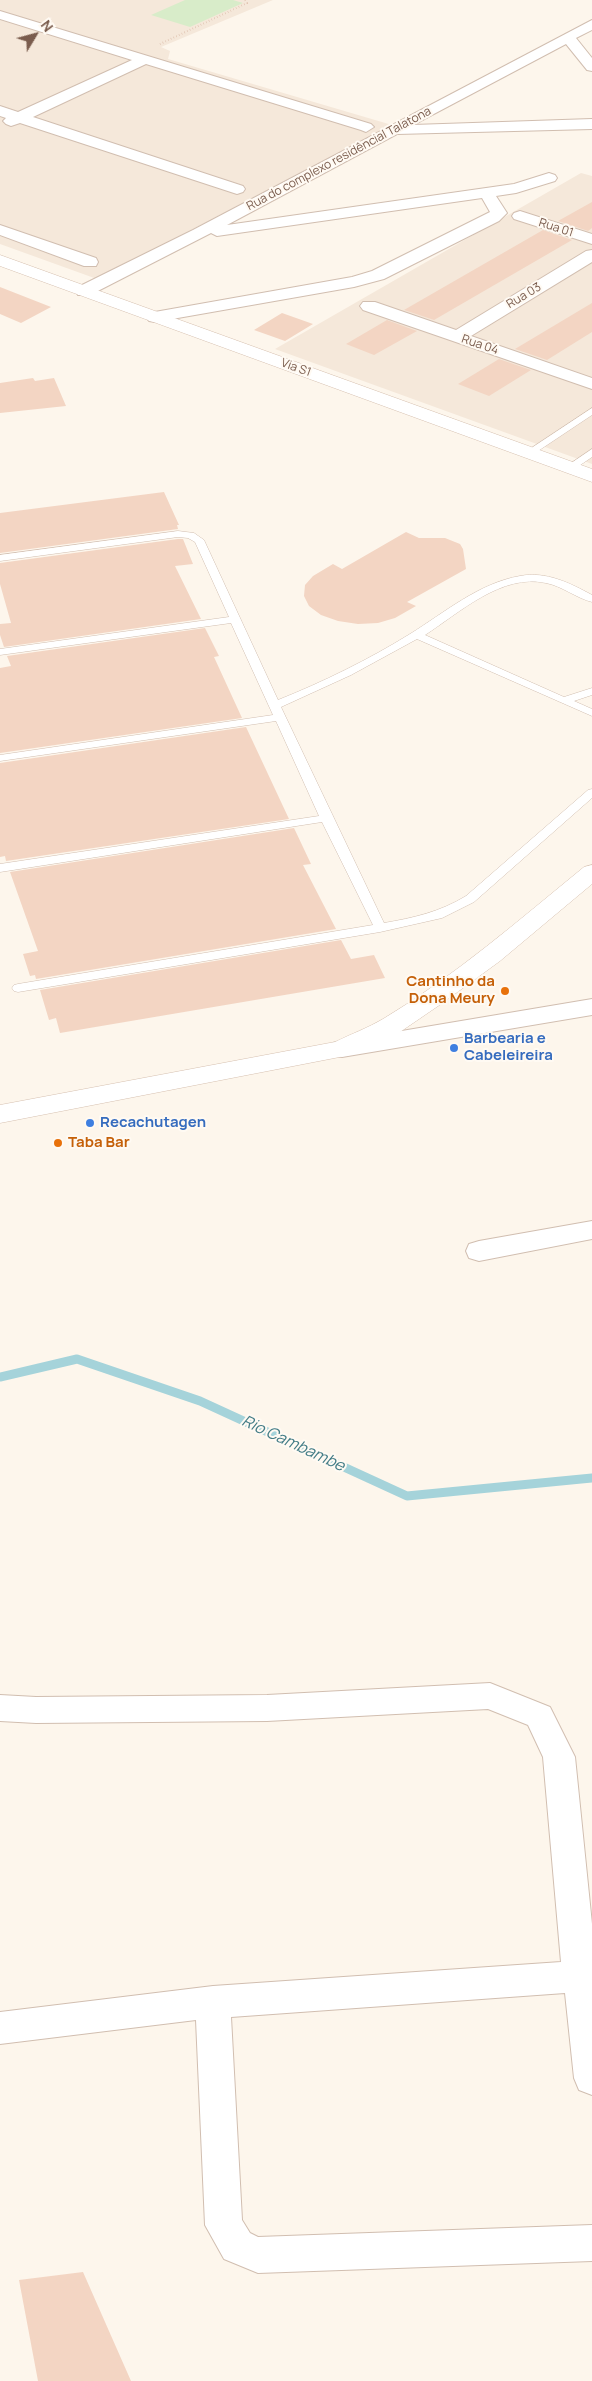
<!DOCTYPE html>
<meta charset="utf-8">
<style>
body{margin:0}
#map{position:relative;width:592px;height:2381px;overflow:hidden;background:#fdf6ec;font-family:Manrope,sans-serif}
canvas{display:block}
.north{position:absolute;left:10px;top:10px;width:50px;height:50px;-webkit-text-stroke:4px #fffaf3;paint-order:stroke;rotate:53deg;font-size:14px;font-weight:700;line-height:20px;text-align:center;color:#7a5c4d}
.north::after{content:'';display:block;margin:auto;width:18px;height:22px;background:#7a5c4d;clip-path:polygon(50% 0,100% 100%,50% 72%,0 100%)}
</style>
<div id="map">
<canvas width="592" height="2381"></canvas>
<div class="north">N</div>
</div>
<script>
const ctx = document.querySelector('canvas').getContext('2d');
ctx.lineJoin = 'round';
function fillPath(path, color) { ctx.fillStyle = color; ctx.fill(path, 'evenodd'); }
function strokePath(path, color, width, dash) { ctx.strokeStyle = color; ctx.lineWidth = width; ctx.lineCap = dash ? 'butt' : 'round'; ctx.setLineDash(dash || []); ctx.stroke(path); }
function label(font, color, halo, rows, align = 'center') {
  ctx.font = font + ' Manrope,sans-serif'; ctx.lineWidth = 4; ctx.setLineDash([]); ctx.textBaseline = 'middle'; ctx.strokeStyle = halo; ctx.fillStyle = color; for (const [text, x, y, turn = 0] of rows) {
    ctx.save(); ctx.translate(x, y); ctx.rotate((+turn || 0) * Math.PI / 180); ctx.textAlign = isNaN(turn) ? turn : align; if (halo) ctx.strokeText(text, 0, 0); ctx.fillText(text, 0, 0); ctx.restore();
  }
}
fillPath(new Path2D(`
 M 0,0 L 273,0 L 161,47 L 170,51 L 168,59 L 392,125 L 97,279 L 0,244 Z
 M 581,173 L 592,176 L 592,464 L 275,349 Z`), '#f5e8da');
fillPath(new Path2D(`
 M 185,0 L 233,0 L 243,3 L 190,27 L 151,15 Z`), '#d8ecc9');
strokePath(new Path2D(`
 M 0,1377 L 77,1359 L 200,1401 L 407,1496 L 592,1478`), '#a5d3da', 9);
fillPath(new Path2D(`
 M 592,202 L 592,228 L 588,231 L 558,221 Z
 M 543,230 L 572,240 L 434,320 L 404,310 Z
 M 0,287 L 51,307 L 21,323 L 0,314 Z
 M 592,303 L 592,332 L 547,360 L 515,349 Z
 M 282,313 L 313,324 L 285,341 L 254,330 Z
 M 387,320 L 417,331 L 374,355 L 346,344 Z
 M 499,359 L 531,370 L 489,396 L 458,384 Z
 M 33,378 L 35,381 L 54,378 L 66,406 L 0,413 L 0,383 Z
 M 164,492 L 179,525 L 177,525 L 178,529 L 0,553 L 0,513 Z
 M 406,532 L 419,538 L 445,538 L 460,544 L 463,549 L 466,569 L 407,602 L 416,606 L 395,618 L 378,623 L 358,624 L 338,621 L 321,615 L 309,606 L 304,596 L 305,585 L 313,576 L 333,564 L 342,569 Z
 M 178,539 L 183,539 L 193,564 L 175,566 L 201,619 L 4,647 L 0,635 L 0,624 L 11,623 L 0,584 L 0,563 Z
 M 205,628 L 219,656 L 214,657 L 242,718 L 0,753 L 0,668 L 11,666 L 7,656 Z
 M 246,727 L 289,819 L 6,861 L 5,856 L 0,857 L 0,763 Z
 M 294,828 L 311,864 L 303,865 L 336,929 L 36,979 L 35,975 L 30,976 L 23,954 L 38,951 L 10,872 Z
 M 341,940 L 351,959 L 374,955 L 385,978 L 60,1033 L 56,1018 L 49,1020 L 40,990 Z
 M 83,2272 L 131,2381 L 38,2381 L 19,2280 Z`), '#f3d5c3');
const lane = new Path2D(`
 M 592,408 L 592,415 L 532,455 L 524,453 Z
 M 592,449 L 592,457 L 573,470 L 567,470 L 567,466 Z
 M 178,531 L 194,533 L 204,540 L 278,700 C 323,682 368,660 410,634 C 444,613 479,583 520,576 C 546,571 570,583 592,595 L 592,602 C 576,598 562,586 546,583 C 502,573 459,613 425,635 L 564,697 L 592,688 L 592,695 L 574,701 L 592,709 L 592,716 L 417,639 L 351,675 L 281,707 L 384,923 C 413,918 440,912 466,896 L 588,790 L 592,789 L 592,798 L 474,902 L 442,918 L 380,932 L 18,992 L 14,991 L 12,988 L 14,985 L 18,984 L 373,925 L 322,822 L 0,872 L 0,864 L 319,816 L 276,721 L 0,761 L 0,755 L 273,715 L 231,623 L 0,655 L 0,649 L 229,617 L 195,542 L 188,538 L 178,537 L 0,561 L 0,555 Z`);
const street = new Path2D(`
 M 0,11 L 371,124 L 374,127 L 366,132 L 361,130 L 146,64 L 33,117 L 243,186 L 245,189 L 243,192 L 237,194 L 20,123 L 11,126 L 6,124 L 3,121 L 6,118 L 0,116 L 0,106 L 18,112 L 132,60 L 0,19 Z
 M 592,20 L 592,30 L 576,38 L 592,58 L 592,71 L 587,70 L 566,44 L 413,125 L 592,119 L 592,129 L 397,134 L 227,225 L 514,184 L 549,173 L 555,175 L 557,178 L 555,181 L 516,193 L 496,196 L 507,213 L 499,221 L 384,279 L 354,287 L 155,322 L 149,321 L 146,317 L 149,313 L 352,277 L 372,271 L 490,212 L 482,198 L 217,236 L 211,233 L 90,295 L 78,295 L 76,291 L 78,287 L 193,230 Z
 M 520,211 L 592,234 L 592,244 L 514,219 L 512,216 L 514,213 Z
 M 0,225 L 96,258 L 98,262 L 96,266 L 84,266 L 0,235 Z
 M 592,250 L 592,262 L 471,336 L 592,378 L 592,389 L 363,310 L 360,306 L 363,302 L 375,302 L 456,330 L 586,251 Z
 M 592,999 L 592,1015 L 342,1057 L 333,1055 L 330,1049 L 333,1043 L 342,1041 Z
 M 592,1221 L 592,1239 L 479,1261 L 469,1258 L 466,1251 L 469,1244 L 479,1241 Z
 M 490,1683 L 550,1707 L 575,1757 L 592,1924 L 592,2095 L 579,2090 L 574,2078 L 565,1993 L 231,2017 L 242,2220 L 250,2233 L 258,2237 L 592,2225 L 592,2261 L 258,2273 L 224,2259 L 205,2225 L 196,2020 L 0,2044 L 0,2012 L 213,1986 L 561,1962 L 543,1757 L 528,1725 L 488,1709 L 267,1721 L 36,1723 L 0,1721 L 0,1695 L 36,1697 L 267,1695 Z`);
const secondary = new Path2D(`
 M 0,255 L 592,469 L 592,482 L 0,266 Z
 M 592,865 L 592,884 L 500,961 L 441,1004 L 400,1032 L 350,1055 L 0,1123 L 0,1105 L 335,1042 C 351,1034 368,1028 383,1019 C 455,976 519,920 584,867 Z`);
strokePath(lane, '#d1beb0', 1);
strokePath(street, '#d1beb0', 2);
strokePath(secondary, '#d6c0b0', 1);
strokePath(new Path2D(`
 M 160,44 L 247,3 L 245,0`), '#d9b8a5', 2, [0.5, 2.5]);
fillPath(lane, '#fff');
fillPath(street, '#fff');
fillPath(secondary, '#fff');
for (const [x, y, r, color] of [
 [505,991,5,"#e8710a"],
 [454,1048,5,"#3f7fe0"],
 [90,1123,5,"#3f7fe0"],
 [58,1143,5,"#e8710a"]
]) { const dot = new Path2D(); dot.arc(x, y, r, 0, 2 * Math.PI); ctx.fillStyle = color; ctx.fill(dot); strokePath(dot, '#fffaf3', 2); }
label('12px', '#7a5c4d', '#fffaf3', [
 ["Rua do complexo residêncial Talatona",339,159,-28],
 ["Rua 01",556,228,18],
 ["Rua 03",524,296,-31],
 ["Rua 04",480,345,19],
 ["Via S1",296,368,20]
]);
label('bold 15px', '#c56008', '#fffaf3', [
 ["Cantinho da",495,982],
 ["Dona Meury",495,999],
 ["Taba Bar",68,1143,"left"]
], 'right');
label('bold 15px', '#366cbe', '#fffaf3', [
 ["Barbearia e",464,1039],
 ["Cabeleireira",464,1056],
 ["Recachutagen",100,1123]
], 'left');
label('italic 16px', '#437c86', '#fffaf3', [
 ["Rio Cambambe",293,1444,25]
]);
</script>
